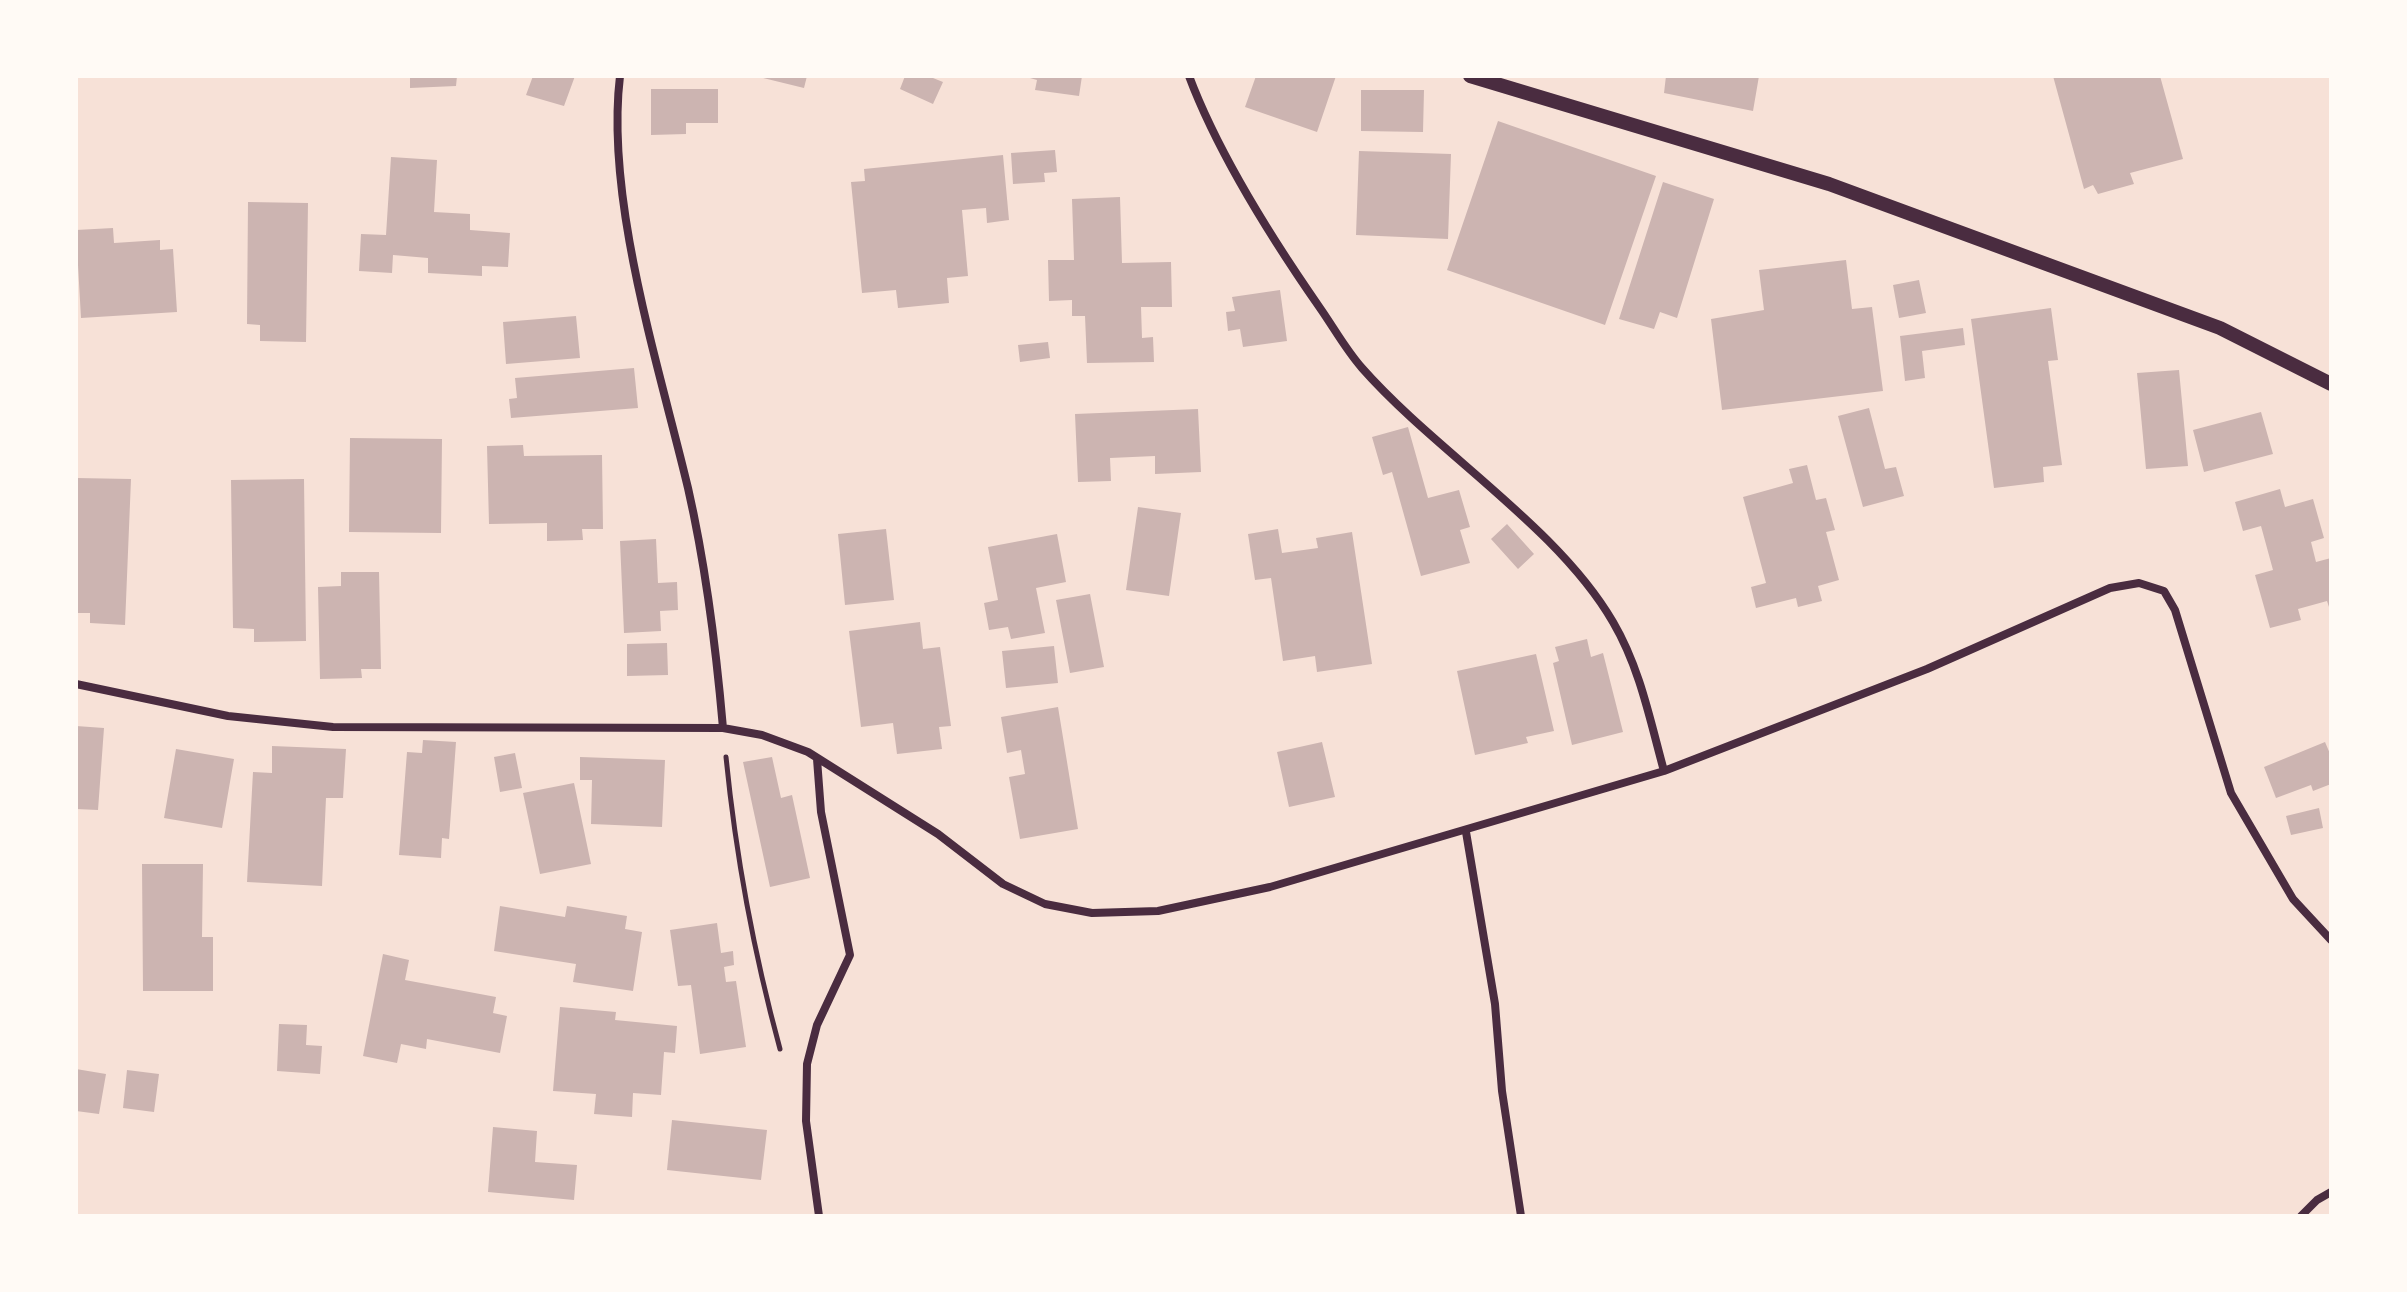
<!DOCTYPE html>
<style>
body{margin:0}
#map{position:relative;width:2407px;height:1292px;overflow:hidden;background:#f7e1d7;font-family:Signika,sans-serif}
canvas{display:block}
.frame{position:absolute;inset:0;border:78px solid #fffaf5;pointer-events:none}
</style>
<div id="map">
<canvas width="2407" height="1292"></canvas>
<div class="frame"></div>
</div>
<script>
const ctx = document.querySelector('canvas').getContext('2d');
ctx.lineJoin = 'round';
function fillPath(path, color) { ctx.fillStyle = color; ctx.fill(path, 'evenodd'); }
function strokePath(path, color, width, dash) { ctx.strokeStyle = color; ctx.lineWidth = width; ctx.lineCap = dash ? 'butt' : 'round'; ctx.setLineDash(dash || []); ctx.stroke(path); }
fillPath(new Path2D(`
 M 410,76 L 457,76 L 456,86 L 410,88 Z
 M 533,76 L 575,76 L 564,106 L 526,95 Z
 M 755,76 L 807,76 L 804,88 Z
 M 905,76 L 928,76 L 943,82 L 933,104 L 900,89 Z
 M 1023,76 L 1082,76 L 1079,96 L 1035,90 L 1037,80 Z
 M 1256,76 L 1336,76 L 1317,132 L 1245,107 Z
 M 1666,76 L 1759,76 L 1753,111 L 1664,93 Z
 M 2053,76 L 2160,76 L 2183,159 L 2130,173 L 2134,184 L 2098,194 L 2093,185 L 2084,189 Z
 M 651,89 L 718,89 L 718,123 L 686,123 L 686,134 L 651,135 Z
 M 1361,90 L 1424,90 L 1423,132 L 1361,131 Z
 M 1498,121 L 1656,176 L 1605,325 L 1447,270 Z
 M 1055,150 L 1057,172 L 1044,173 L 1045,182 L 1013,184 L 1011,153 Z
 M 1359,151 L 1451,154 L 1448,239 L 1356,235 Z
 M 1003,155 L 1009,220 L 987,223 L 986,208 L 962,210 L 968,276 L 947,278 L 949,303 L 898,308 L 896,290 L 862,293 L 851,182 L 865,181 L 864,169 Z
 M 391,157 L 437,160 L 434,212 L 470,214 L 470,230 L 510,233 L 508,267 L 482,266 L 482,276 L 428,273 L 428,258 L 393,255 L 392,273 L 359,271 L 361,234 L 386,235 Z
 M 1663,182 L 1714,199 L 1677,318 L 1660,312 L 1654,329 L 1619,319 Z
 M 1120,197 L 1122,263 L 1171,262 L 1172,307 L 1141,307 L 1142,338 L 1153,337 L 1154,362 L 1087,363 L 1085,316 L 1072,316 L 1072,300 L 1049,301 L 1048,260 L 1074,260 L 1072,199 Z
 M 248,202 L 308,203 L 306,342 L 260,341 L 260,325 L 247,324 Z
 M 113,228 L 114,243 L 160,240 L 160,250 L 173,249 L 177,312 L 81,318 L 76,230 Z
 M 1846,260 L 1852,309 L 1872,307 L 1883,391 L 1722,410 L 1711,319 L 1764,310 L 1759,270 Z
 M 1919,280 L 1926,313 L 1899,318 L 1893,285 Z
 M 1280,290 L 1287,341 L 1243,347 L 1240,329 L 1228,331 L 1226,312 L 1235,311 L 1232,297 Z
 M 2051,308 L 2058,360 L 2048,361 L 2062,465 L 2043,467 L 2044,482 L 1994,488 L 1971,319 Z
 M 576,316 L 580,358 L 506,364 L 503,322 Z
 M 1963,328 L 1965,345 L 1922,351 L 1925,378 L 1905,381 L 1900,336 Z
 M 1048,342 L 1050,358 L 1020,362 L 1018,345 Z
 M 634,368 L 638,408 L 511,418 L 509,399 L 517,398 L 515,378 Z
 M 2179,370 L 2188,466 L 2146,469 L 2137,373 Z
 M 1869,408 L 1885,469 L 1896,467 L 1904,496 L 1863,507 L 1838,416 Z
 M 1198,409 L 1201,472 L 1155,474 L 1155,456 L 1110,458 L 1111,481 L 1078,482 L 1075,414 Z
 M 2261,412 L 2273,454 L 2204,472 L 2193,430 Z
 M 1408,427 L 1428,498 L 1459,490 L 1470,527 L 1460,530 L 1470,563 L 1421,576 L 1392,472 L 1383,475 L 1372,437 Z
 M 350,438 L 442,439 L 441,533 L 349,532 Z
 M 523,445 L 524,456 L 602,455 L 603,529 L 582,529 L 583,540 L 547,541 L 547,523 L 489,524 L 487,446 Z
 M 1807,465 L 1816,500 L 1826,498 L 1835,530 L 1826,532 L 1839,580 L 1818,586 L 1822,601 L 1798,607 L 1796,598 L 1756,608 L 1751,587 L 1766,583 L 1743,497 L 1793,483 L 1789,469 Z
 M 76,478 L 131,479 L 125,625 L 90,623 L 90,613 L 76,613 Z
 M 304,479 L 306,641 L 254,642 L 254,629 L 233,628 L 231,480 Z
 M 2280,489 L 2285,507 L 2313,499 L 2324,538 L 2311,542 L 2316,562 L 2331,558 L 2331,613 L 2327,601 L 2298,609 L 2301,620 L 2270,628 L 2255,575 L 2273,570 L 2261,526 L 2243,531 L 2235,502 Z
 M 1138,507 L 1181,513 L 1169,596 L 1126,590 Z
 M 1507,524 L 1534,554 L 1518,569 L 1491,539 Z
 M 886,529 L 894,600 L 845,605 L 838,534 Z
 M 1278,529 L 1282,553 L 1318,548 L 1316,538 L 1352,532 L 1372,664 L 1317,672 L 1315,656 L 1283,661 L 1271,578 L 1255,580 L 1248,534 Z
 M 1057,534 L 1066,582 L 1036,588 L 1045,633 L 1011,639 L 1008,627 L 989,630 L 984,603 L 998,600 L 988,547 Z
 M 656,539 L 658,583 L 677,582 L 678,610 L 660,611 L 661,631 L 624,633 L 620,541 Z
 M 341,572 L 379,572 L 381,669 L 361,669 L 362,678 L 320,679 L 318,587 L 341,586 Z
 M 1090,594 L 1104,667 L 1070,673 L 1056,600 Z
 M 920,622 L 923,649 L 940,647 L 951,726 L 939,727 L 942,749 L 897,754 L 893,723 L 861,727 L 849,631 Z
 M 1587,639 L 1591,657 L 1603,653 L 1623,732 L 1572,745 L 1553,663 L 1559,661 L 1555,647 Z
 M 667,643 L 668,675 L 627,676 L 627,644 Z
 M 1054,646 L 1058,683 L 1006,688 L 1002,651 Z
 M 1536,654 L 1554,731 L 1526,737 L 1528,743 L 1475,755 L 1457,671 Z
 M 1058,707 L 1078,829 L 1020,839 L 1009,777 L 1025,774 L 1021,750 L 1007,753 L 1001,717 Z
 M 76,726 L 104,728 L 98,810 L 76,809 Z
 M 423,740 L 456,742 L 449,839 L 442,838 L 441,858 L 399,855 L 407,752 L 422,753 Z
 M 1322,742 L 1335,797 L 1289,807 L 1277,752 Z
 M 2325,742 L 2331,756 L 2331,784 L 2313,791 L 2311,785 L 2276,798 L 2264,767 Z
 M 272,746 L 346,749 L 343,798 L 326,798 L 322,886 L 247,882 L 253,772 L 272,773 Z
 M 176,749 L 234,759 L 222,828 L 164,818 Z
 M 515,753 L 522,788 L 500,792 L 494,757 Z
 M 580,757 L 665,760 L 662,827 L 591,824 L 592,780 L 580,780 Z
 M 772,757 L 781,798 L 792,795 L 810,878 L 770,887 L 743,762 Z
 M 574,783 L 591,864 L 540,874 L 523,793 Z
 M 2319,808 L 2323,828 L 2291,835 L 2286,816 Z
 M 142,864 L 203,864 L 202,937 L 213,937 L 213,991 L 143,991 Z
 M 500,906 L 565,917 L 567,906 L 627,916 L 625,929 L 642,932 L 633,991 L 573,982 L 576,964 L 494,951 Z
 M 717,923 L 721,953 L 733,951 L 734,965 L 724,967 L 726,982 L 736,981 L 746,1047 L 700,1054 L 691,985 L 678,986 L 670,930 Z
 M 383,954 L 409,960 L 405,980 L 496,997 L 493,1013 L 507,1016 L 500,1053 L 427,1039 L 426,1049 L 401,1044 L 397,1063 L 363,1056 Z
 M 560,1007 L 616,1012 L 615,1020 L 677,1026 L 675,1053 L 664,1052 L 661,1095 L 633,1093 L 632,1117 L 594,1114 L 596,1094 L 553,1091 Z
 M 279,1024 L 307,1025 L 306,1045 L 322,1046 L 320,1074 L 277,1071 Z
 M 76,1069 L 106,1074 L 99,1114 L 76,1111 Z
 M 127,1070 L 159,1074 L 154,1112 L 123,1108 Z
 M 672,1120 L 767,1130 L 761,1180 L 667,1170 Z
 M 493,1127 L 537,1131 L 535,1162 L 577,1165 L 574,1200 L 488,1192 Z`), '#ccb4b1');
strokePath(new Path2D(`
 M 726,757 C 736,858 753,950 780,1049`), '#4a2c40', 5);
strokePath(new Path2D(`
 M 620,76 C 605,200 659,366 688,488 C 706,567 716,647 723,728
 M 1189,76 C 1219,156 1272,239 1320,308 C 1334,328 1346,350 1362,368 C 1436,452 1558,527 1613,622 C 1640,668 1650,720 1664,771
 M 76,684 L 228,716 L 333,727 L 723,728 L 762,735 L 808,752 L 938,834 L 1003,884 L 1045,904 L 1092,913 L 1158,911 L 1270,887 L 1664,771 L 1927,669 L 2110,588 L 2139,583 L 2164,591 L 2175,610 L 2231,793 L 2293,899 L 2331,940
 M 817,759 L 821,812 L 850,955 L 817,1025 L 807,1064 L 806,1121 L 819,1216
 M 1466,832 L 1495,1004 L 1502,1091 L 1521,1216
 M 2301,1216 L 2317,1200 L 2331,1192`), '#4a2c40', 8);
strokePath(new Path2D(`
 M 1470,76 L 1829,184 L 2220,328 L 2331,384`), '#4a2c40', 14);
</script>
